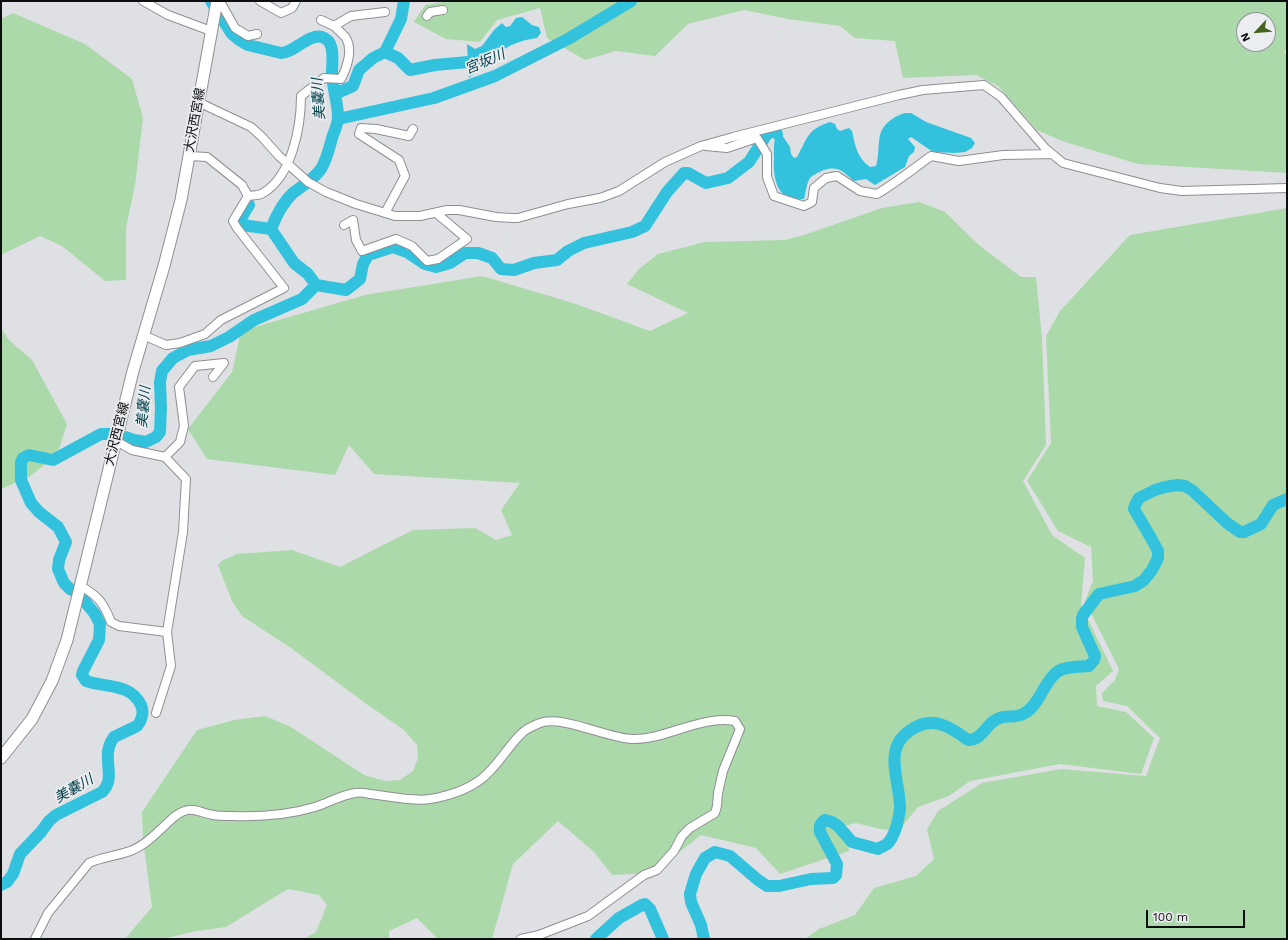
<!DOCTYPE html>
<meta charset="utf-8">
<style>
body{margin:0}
#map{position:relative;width:1288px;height:940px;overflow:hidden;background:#dee0e4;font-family:"Work Sans",sans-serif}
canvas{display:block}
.frame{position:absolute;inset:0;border:2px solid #0d0e0f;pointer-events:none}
.north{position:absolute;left:1236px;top:12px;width:40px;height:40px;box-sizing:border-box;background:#ebedf1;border:1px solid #929497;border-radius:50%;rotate:244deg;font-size:11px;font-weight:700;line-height:16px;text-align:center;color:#0d0e0f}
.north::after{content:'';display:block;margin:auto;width:14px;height:18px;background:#41631a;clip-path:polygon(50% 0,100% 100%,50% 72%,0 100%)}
.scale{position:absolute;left:1146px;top:910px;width:99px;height:18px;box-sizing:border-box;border:2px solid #0d0e0f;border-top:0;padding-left:5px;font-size:12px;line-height:14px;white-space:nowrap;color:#0d0e0f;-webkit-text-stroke:3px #ebedf1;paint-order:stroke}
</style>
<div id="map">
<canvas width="1288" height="940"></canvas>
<div class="frame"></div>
<div class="north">N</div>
<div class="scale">100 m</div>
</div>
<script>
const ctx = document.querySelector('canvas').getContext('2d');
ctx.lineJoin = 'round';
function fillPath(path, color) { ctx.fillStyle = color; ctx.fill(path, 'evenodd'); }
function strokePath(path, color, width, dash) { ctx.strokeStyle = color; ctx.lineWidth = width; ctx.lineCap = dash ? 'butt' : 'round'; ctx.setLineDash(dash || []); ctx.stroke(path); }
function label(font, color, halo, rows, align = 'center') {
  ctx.font = font + ' "Work Sans","Noto Sans JP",sans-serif'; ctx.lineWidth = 3.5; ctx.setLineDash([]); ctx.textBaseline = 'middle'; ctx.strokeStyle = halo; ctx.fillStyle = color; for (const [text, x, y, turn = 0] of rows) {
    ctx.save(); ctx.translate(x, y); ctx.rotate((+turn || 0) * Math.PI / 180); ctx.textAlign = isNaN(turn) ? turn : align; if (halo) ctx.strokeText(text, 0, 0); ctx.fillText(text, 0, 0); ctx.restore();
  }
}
fillPath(new Path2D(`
 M 450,1 L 1287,1 L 1287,50 L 1284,52 L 1287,56 L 1287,173 L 1138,164 L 1062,141 L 1037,130 L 998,86 L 976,75 L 903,78 L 895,41 L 855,38 L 840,26 L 788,19 L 744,10 L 688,24 L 655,56 L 616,51 L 585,60 L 547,38 L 540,8 L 497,20 L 480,42 L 446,39 L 414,22 L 425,5 ZM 1244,20 L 1268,20 L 1268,44 L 1244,44 Z
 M 13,13 L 85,44 L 132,79 L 143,118 L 135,185 L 126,228 L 126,280 L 105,281 L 62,246 L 40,236 L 1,255 L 1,19 Z
 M 919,202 L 945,212 L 980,246 L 1021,277 L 1036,277 L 1042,338 L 1046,445 L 1023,481 L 1052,535 L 1085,558 L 1081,605 L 1113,671 L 1096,686 L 1097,706 L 1126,712 L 1154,738 L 1141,774 L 1060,764 L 970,781 L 949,796 L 918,807 L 898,831 L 880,829 L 856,823 L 844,826 L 849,851 L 780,874 L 756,848 L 701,835 L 653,873 L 612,875 L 594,852 L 558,821 L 513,864 L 492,939 L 438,939 L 417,918 L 389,931 L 389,939 L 304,939 L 316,932 L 327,905 L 319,895 L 288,889 L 226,927 L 197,931 L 162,939 L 125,939 L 152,907 L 143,839 L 142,812 L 197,730 L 234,720 L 265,716 L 291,727 L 364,775 L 385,781 L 400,780 L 413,771 L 418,758 L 417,745 L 404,730 L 365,703 L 291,648 L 242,616 L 232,601 L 218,565 L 223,560 L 237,554 L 292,550 L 340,567 L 413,530 L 475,528 L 496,540 L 512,535 L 501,510 L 520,483 L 374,474 L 349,445 L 335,475 L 207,459 L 188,429 L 232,372 L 241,331 L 365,295 L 482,276 L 573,303 L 650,331 L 688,313 L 627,284 L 639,269 L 658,254 L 705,242 L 785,240 L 804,235 L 882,208 Z
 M 1287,208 L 1287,939 L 805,939 L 819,929 L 855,915 L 874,888 L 916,876 L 934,859 L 927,829 L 938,811 L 982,783 L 1061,769 L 1146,776 L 1160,738 L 1127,706 L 1103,701 L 1102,693 L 1115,680 L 1119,669 L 1085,601 L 1093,581 L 1091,547 L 1058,531 L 1027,481 L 1051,443 L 1046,336 L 1060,311 L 1130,235 Z
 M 1,329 L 10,341 L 32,360 L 67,424 L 57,455 L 29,477 L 1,489 Z`), '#acd9aa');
fillPath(new Path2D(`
 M 522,17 L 532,25 L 539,27 L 541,33 L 537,38 C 505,42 492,58 469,78 L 467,44 L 475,49 L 482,46 L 494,30 L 502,23 L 506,27 L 510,26 L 516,18 Z
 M 905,113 L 911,113 L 926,122 L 971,138 L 975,143 L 972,148 L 965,152 L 955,153 L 933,152 L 911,137 L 908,139 L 915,147 L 914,152 L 909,156 L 905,167 L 875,185 L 866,179 L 854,181 C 842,171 839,166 824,170 C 819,172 813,175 810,178 C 806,185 806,192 804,199 C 777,202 773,180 774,158 C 774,149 773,142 777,134 L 780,132 L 790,147 L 791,154 L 794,158 L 797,157 C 808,138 806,130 830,122 L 835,124 L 837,129 L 840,131 L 849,128 L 852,131 C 855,145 857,158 870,167 L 876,166 C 879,156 878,144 880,135 C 883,123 895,116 905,113 Z`), '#32c2de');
strokePath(new Path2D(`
 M 385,52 L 398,58 L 410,70 L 435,65 L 468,62
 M 335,94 L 353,86 L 359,70 L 373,58 L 385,52 L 401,19 L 404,1
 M 338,119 L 434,98 L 495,76 L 568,39 L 631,1
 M 249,205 L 240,220 L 242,225 L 271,229
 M 316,285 L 346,290 L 360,279 L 363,264 L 368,255 L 393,247 L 407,252 L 425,264 L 436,267 L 450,263 L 465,253 L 478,253 L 492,258 L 501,269 L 514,270 L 534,263 L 557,260 L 568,251 L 584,243 L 632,232 L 645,226 L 667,192 L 684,173 L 688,173 L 706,183 L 728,178 L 749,162 L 767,134 L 774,130 L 777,134
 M 1,885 L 7,882 L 13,874 L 20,854 L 41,832 L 49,821 L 56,815 L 102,792 C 118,777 99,757 114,737 L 137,726 C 142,720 144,712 141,705 C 130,683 107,688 86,681 L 82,675 L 83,671 L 99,640 L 100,624 L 95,614 L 78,593 L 70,589 L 64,583 L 58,569 L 59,560 L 66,542 L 58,527 L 39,512 L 31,503 L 21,480 L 21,462 L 23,458 L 29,455 L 53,460 L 101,434 L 116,434 L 134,440 L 146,442 L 156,437 L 160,432 L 161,408 L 160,382 L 162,371 L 173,358 L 188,350 L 211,346 L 229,337 L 254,320 L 302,299 L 316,285 L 308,274 L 294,263 L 271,229 C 276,216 283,202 293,193 C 302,186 314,179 321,169 C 327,159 329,149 332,138 C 334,132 338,124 338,117 C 338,102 332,87 332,72 C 332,61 336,41 322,37 C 309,33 294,53 281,53 L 248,45 L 238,39 L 232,34 L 211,1
 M 596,939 L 619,918 L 642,905 L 645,904 L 650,909 L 663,939
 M 704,939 L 701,925 L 691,902 L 690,894 L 696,874 L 705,858 L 715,852 L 730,856 L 758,880 L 767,886 L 779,886 L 811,879 L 833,878 L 836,875 L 837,864 L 820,832 C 819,826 820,823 825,820 L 832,822 L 838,826 L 852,842 L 878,849 C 879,848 884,846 887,844 C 892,840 895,831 897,825 C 898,819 900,813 900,807 C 899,775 880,744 918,726 C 936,717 953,729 968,740 C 981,740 985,727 994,721 C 1003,713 1014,720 1025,713 C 1040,704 1043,683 1057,672 C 1065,666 1080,667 1089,666 L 1094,660 L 1095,656 L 1082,627 L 1082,618 L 1083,615 L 1099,594 L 1135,586 L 1144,580 L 1152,570 L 1158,558 L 1158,551 L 1151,538 L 1134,509 L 1135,505 L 1139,498 L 1155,490 L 1165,487 L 1178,485 L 1185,486 L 1193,491 L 1227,523 L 1240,532 L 1244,532 L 1261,524 L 1273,505 L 1287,499`), '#32c2de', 12);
const minor = new Path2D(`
 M 143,1 L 168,15 L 211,31
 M 217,1 L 222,5 L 235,28 L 248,36 L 257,34
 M 260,1 L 281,13 L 292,8 L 296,1
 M 427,16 L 430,12 L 443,10
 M 321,20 L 334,26
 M 198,102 L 251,127 L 261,136 L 279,156 L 308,182 L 326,192 L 356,204 L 395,216 L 420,216 L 447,210 L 459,210 L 496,217 L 512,218 L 518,218 L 568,204 L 600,198 L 619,191 L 665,162 L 701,146 L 733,137 L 899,95 L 923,90 L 984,85 L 1001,97 L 1045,148 L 1063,163 L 1160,188 L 1182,191 L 1287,188
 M 706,146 L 727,148 L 757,138 L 767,154 L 767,177 L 774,196 L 804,206 L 812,202 L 814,188 L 826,178 L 837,176 L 860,191 L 877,194 C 896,183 913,169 931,156 L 959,161 L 1003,155 L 1052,154
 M 189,156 L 207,157 L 242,185 L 248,196 C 252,195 259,196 263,193 C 292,176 301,127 301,96 L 324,78 L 341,79 C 347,68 353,50 346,38 C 343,34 338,30 334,26 L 351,16 L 385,12
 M 385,213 L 405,176 L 399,160 L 359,134 L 361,128 L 376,129 L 409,136 L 413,129
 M 344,225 L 353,220 L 356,240 L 362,251 L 396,239 L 412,246 L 427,261 L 438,259 L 467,239 L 436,213
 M 143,335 L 166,345 L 180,343 L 205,334 L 221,320 L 284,288 L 237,228 L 233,221 L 248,196
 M 116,441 L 132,450 L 165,457 L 186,479 L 183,532 L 167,632 L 171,666 L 156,713
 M 165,457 L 180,442 L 184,426 L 179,387 L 195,366 L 224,363 L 213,377
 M 81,586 C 99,597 103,602 111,622 L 119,626 L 167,632
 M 35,939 L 48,913 L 89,863 C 102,857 117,856 130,851 C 147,845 161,828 174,817 C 191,804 196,812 213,815 C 219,816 226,816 232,816 C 259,817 288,815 315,807 C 328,803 341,795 355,793 C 359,792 365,793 370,794 C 387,796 414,802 430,799 C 448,796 465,791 480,780 C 497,768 507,747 522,733 C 526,729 535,725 540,723 C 563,715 606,738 632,739 C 666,740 700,715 735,721 L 740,729 L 723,771 L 718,793 L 717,806 L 715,813 L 690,828 L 682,836 L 674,851 L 657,870 L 644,875 L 588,916 L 539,935 L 521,939`);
const major = new Path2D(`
 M 1,758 L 32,719 L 52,681 L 67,640 L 133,371 L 164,266 L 181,200 L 217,1`);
strokePath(minor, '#8d8f93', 10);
strokePath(major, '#8d8f93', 13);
strokePath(minor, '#fff', 8);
strokePath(major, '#fff', 11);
label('13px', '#0d0e0f', '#ebedf1', [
 ["大沢西宮線",195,120,-80],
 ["大沢西宮線",117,434,-76]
]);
label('italic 14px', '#00414c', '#ebedf1', [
 ["宮坂川",485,62,-23],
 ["美嚢川",319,99,-94],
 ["美嚢川",144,407,-85],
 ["美嚢川",74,789,-30]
]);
</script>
